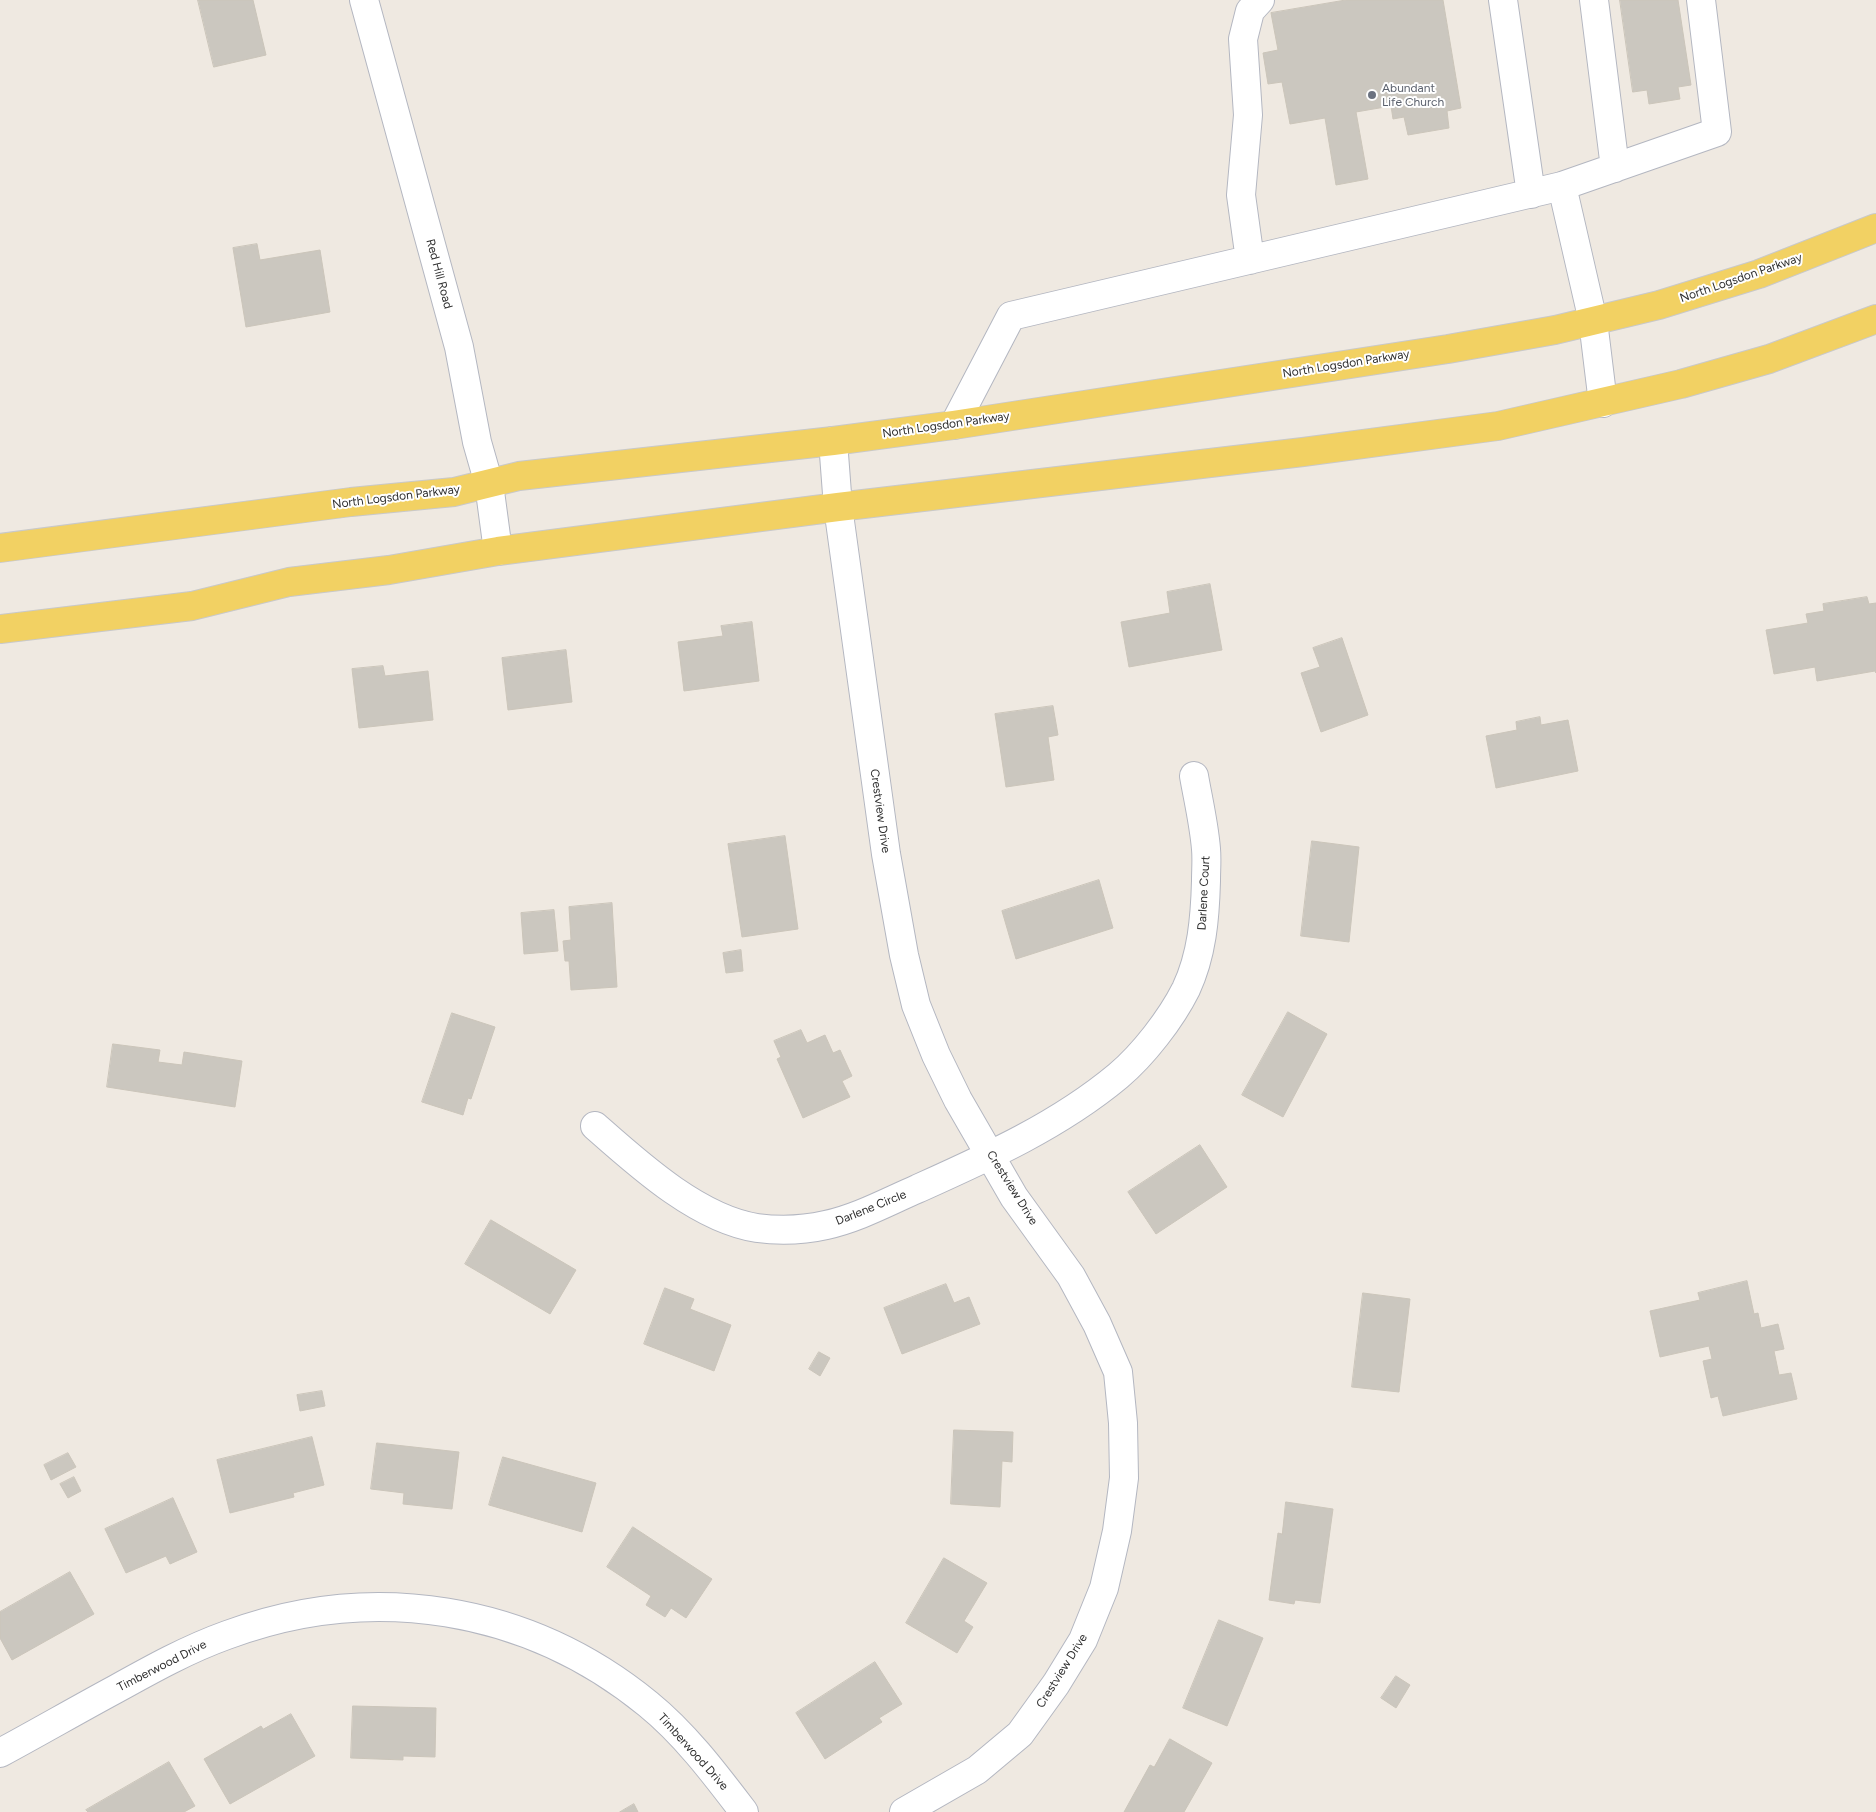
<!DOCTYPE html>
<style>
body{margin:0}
canvas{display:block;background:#efe9e1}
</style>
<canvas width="1876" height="1812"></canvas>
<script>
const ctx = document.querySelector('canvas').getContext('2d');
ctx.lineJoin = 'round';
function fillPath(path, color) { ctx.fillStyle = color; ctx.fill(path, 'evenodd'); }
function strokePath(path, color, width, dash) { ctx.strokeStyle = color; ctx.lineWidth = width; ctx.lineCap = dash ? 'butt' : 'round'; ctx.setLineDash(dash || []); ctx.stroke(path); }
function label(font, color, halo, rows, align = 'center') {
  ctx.font = font + ' Figtree,sans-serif'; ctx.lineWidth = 4; ctx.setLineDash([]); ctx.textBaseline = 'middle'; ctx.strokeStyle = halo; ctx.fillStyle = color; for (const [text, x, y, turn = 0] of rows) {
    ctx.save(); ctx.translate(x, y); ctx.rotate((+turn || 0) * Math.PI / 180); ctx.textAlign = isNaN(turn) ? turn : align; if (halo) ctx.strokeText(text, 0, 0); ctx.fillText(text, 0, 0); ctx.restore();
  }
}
const building = new Path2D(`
 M 198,0 L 253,0 L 266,55 L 214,67 Z
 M 1346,0 L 1443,0 L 1461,108 L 1447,111 L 1449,128 L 1408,135 L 1404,117 L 1393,119 L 1391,106 L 1356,112 L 1368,179 L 1336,185 L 1325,118 L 1290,124 L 1282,82 L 1268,84 L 1263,53 L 1278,50 L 1271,13 Z
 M 1620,0 L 1678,0 L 1691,85 L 1678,87 L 1680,99 L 1649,104 L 1647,90 L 1633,92 Z
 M 257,244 L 260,260 L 320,250 L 330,312 L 246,327 L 233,248 Z
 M 1210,584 L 1222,650 L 1129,667 L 1121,622 L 1170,613 L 1167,592 Z
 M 1867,597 L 1869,604 L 1876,603 L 1876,673 L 1875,671 L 1817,681 L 1815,667 L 1774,674 L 1766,630 L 1808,623 L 1806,614 L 1824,611 L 1823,604 Z
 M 752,622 L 759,681 L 684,691 L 678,642 L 723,636 L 721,626 Z
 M 1342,638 L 1368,715 L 1321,732 L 1301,673 L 1320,667 L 1313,648 Z
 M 566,650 L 572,702 L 508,710 L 502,658 Z
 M 383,666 L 385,676 L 428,671 L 433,720 L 359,728 L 352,669 Z
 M 1053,706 L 1058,735 L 1048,737 L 1054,780 L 1006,787 L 995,714 Z
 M 1540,717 L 1541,725 L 1568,720 L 1578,771 L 1496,788 L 1486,736 L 1517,730 L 1516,722 Z
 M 785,836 L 798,929 L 742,937 L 728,844 Z
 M 1312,841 L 1359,847 L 1349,942 L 1301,936 Z
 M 1099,880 L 1113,928 L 1016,959 L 1002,911 Z
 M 612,903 L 617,987 L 571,990 L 569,961 L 565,961 L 563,941 L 571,940 L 569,907 Z
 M 554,910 L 558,951 L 524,954 L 521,913 Z
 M 741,950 L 743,971 L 726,973 L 723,953 Z
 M 1288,1012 L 1327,1034 L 1283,1117 L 1242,1095 Z
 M 452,1013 L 495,1027 L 471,1099 L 468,1098 L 463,1115 L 422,1102 Z
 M 801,1030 L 807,1043 L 825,1035 L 833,1053 L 840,1050 L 852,1076 L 842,1081 L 850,1097 L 803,1118 L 777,1059 L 781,1057 L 774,1041 Z
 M 113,1044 L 160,1050 L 158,1062 L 182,1065 L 184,1052 L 242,1061 L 235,1107 L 107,1087 Z
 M 1200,1145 L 1227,1187 L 1156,1234 L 1128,1192 Z
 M 491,1220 L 576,1270 L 550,1314 L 465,1264 Z
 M 1747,1281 L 1754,1314 L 1758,1313 L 1761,1328 L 1778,1324 L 1784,1349 L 1774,1351 L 1779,1375 L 1791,1373 L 1797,1399 L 1723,1416 L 1718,1396 L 1711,1398 L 1703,1361 L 1712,1359 L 1709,1346 L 1660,1357 L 1650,1311 L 1700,1300 L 1698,1293 Z
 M 946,1284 L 954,1303 L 969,1297 L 980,1324 L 902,1354 L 884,1308 Z
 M 665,1288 L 694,1299 L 690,1309 L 731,1325 L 714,1371 L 644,1344 Z
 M 1363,1293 L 1410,1299 L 1399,1392 L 1352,1387 Z
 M 819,1352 L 830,1358 L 820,1376 L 809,1369 Z
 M 322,1391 L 325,1406 L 300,1411 L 297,1395 Z
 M 954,1430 L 1013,1432 L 1012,1462 L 1002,1461 L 1000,1507 L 951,1504 Z
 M 312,1437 L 324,1485 L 293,1493 L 294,1497 L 230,1513 L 217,1460 Z
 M 377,1443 L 459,1452 L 452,1509 L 403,1504 L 404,1493 L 371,1489 Z
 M 68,1453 L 76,1467 L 51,1480 L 44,1465 Z
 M 503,1457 L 596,1483 L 582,1532 L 489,1505 Z
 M 74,1477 L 81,1491 L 68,1498 L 60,1484 Z
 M 173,1498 L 197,1552 L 170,1564 L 166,1556 L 126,1573 L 105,1529 Z
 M 1286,1502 L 1333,1509 L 1320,1603 L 1295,1600 L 1294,1604 L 1269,1600 L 1278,1533 L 1282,1534 Z
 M 633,1527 L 712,1579 L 686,1618 L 671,1608 L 665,1617 L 646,1605 L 651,1596 L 607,1567 Z
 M 944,1558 L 987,1583 L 964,1621 L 973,1627 L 957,1653 L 906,1623 Z
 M 70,1572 L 94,1614 L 12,1660 L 0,1638 L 0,1612 Z
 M 1219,1620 L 1263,1638 L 1227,1726 L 1183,1708 Z
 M 875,1662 L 902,1704 L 879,1718 L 882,1722 L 825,1759 L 796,1713 Z
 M 1396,1676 L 1410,1685 L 1396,1708 L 1381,1698 Z
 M 353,1706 L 436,1708 L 435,1757 L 403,1756 L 403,1760 L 351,1758 Z
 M 291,1714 L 315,1756 L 230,1804 L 204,1759 L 261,1726 L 263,1729 Z
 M 1170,1739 L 1212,1763 L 1184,1812 L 1124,1812 L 1150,1765 L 1154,1767 Z
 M 169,1762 L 195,1806 L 184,1812 L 88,1812 L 86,1810 Z
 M 634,1804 L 638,1812 L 620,1812 Z`);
fillPath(building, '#cbc7bf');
strokePath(building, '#cbc5ba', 1);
const minor = new Path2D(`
 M 364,0 L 459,347 L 477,442 L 489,484 L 498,551
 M 1503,0 L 1531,194
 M 1594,0 L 1615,168
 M 1562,186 L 1593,321 L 1603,403
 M 1250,260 L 1241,195 L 1248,115 L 1243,39 L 1250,11 L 1260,0
 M 954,425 L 1011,316 L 1562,186 L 1717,132 L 1701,0
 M 833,441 L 838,507 L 886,854 L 904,955 L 916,1005 L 936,1055 L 958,1100 L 1014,1197 L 1071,1276 L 1097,1324 L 1118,1372 L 1123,1423 L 1124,1478 L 1117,1531 L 1104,1588 L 1083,1640 L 1056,1684 L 1020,1734 L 977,1770 L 904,1812
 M 595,1126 C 638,1164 698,1219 757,1228 C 780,1231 804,1230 826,1225 C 858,1218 887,1202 917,1189 C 986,1158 1058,1126 1118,1076 C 1143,1055 1171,1019 1186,989 C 1202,955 1205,918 1206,881 C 1206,870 1207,859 1206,849 C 1204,824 1198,799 1194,776
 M 0,1753 C 39,1732 77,1710 116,1689 C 152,1669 188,1649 227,1635 C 372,1581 528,1606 648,1704 C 685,1734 715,1774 744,1812`);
const major = new Path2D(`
 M 0,548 L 351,502 L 454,492 L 519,476 L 833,441 L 954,425 L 1448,349 L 1555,330 L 1659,305 L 1759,274 L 1876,228
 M 0,629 L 192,606 L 289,582 L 389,570 L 498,551 L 838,507 L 1303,452 L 1498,426 L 1681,384 L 1769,359 L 1876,319`);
strokePath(minor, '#b4b7c1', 30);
strokePath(major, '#c9c9c9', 30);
strokePath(minor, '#fff', 28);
strokePath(major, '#f2d163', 28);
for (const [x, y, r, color] of [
 [1372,95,5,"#6b7280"]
]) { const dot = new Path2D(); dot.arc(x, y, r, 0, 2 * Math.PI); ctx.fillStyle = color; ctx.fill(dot); strokePath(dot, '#fff', 2); }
label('12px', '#5b616d', '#fff', [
 ["Abundant",1382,88],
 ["Life Church",1382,102]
], 'left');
label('12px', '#2e2e2e', '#fff', [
 ["Red Hill Road",439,274,75],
 ["North Logsdon Parkway",1741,278,-19],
 ["North Logsdon Parkway",1346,364,-9],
 ["North Logsdon Parkway",946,425,-8],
 ["North Logsdon Parkway",396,497,-7],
 ["Crestview Drive",880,811,82],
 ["Darlene Court",1204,893,-87],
 ["Crestview Drive",1012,1188,58],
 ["Darlene Circle",871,1208,-22],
 ["Timberwood Drive",162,1666,-27],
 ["Crestview Drive",1062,1671,-58],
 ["Timberwood Drive",693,1752,48]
]);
</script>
